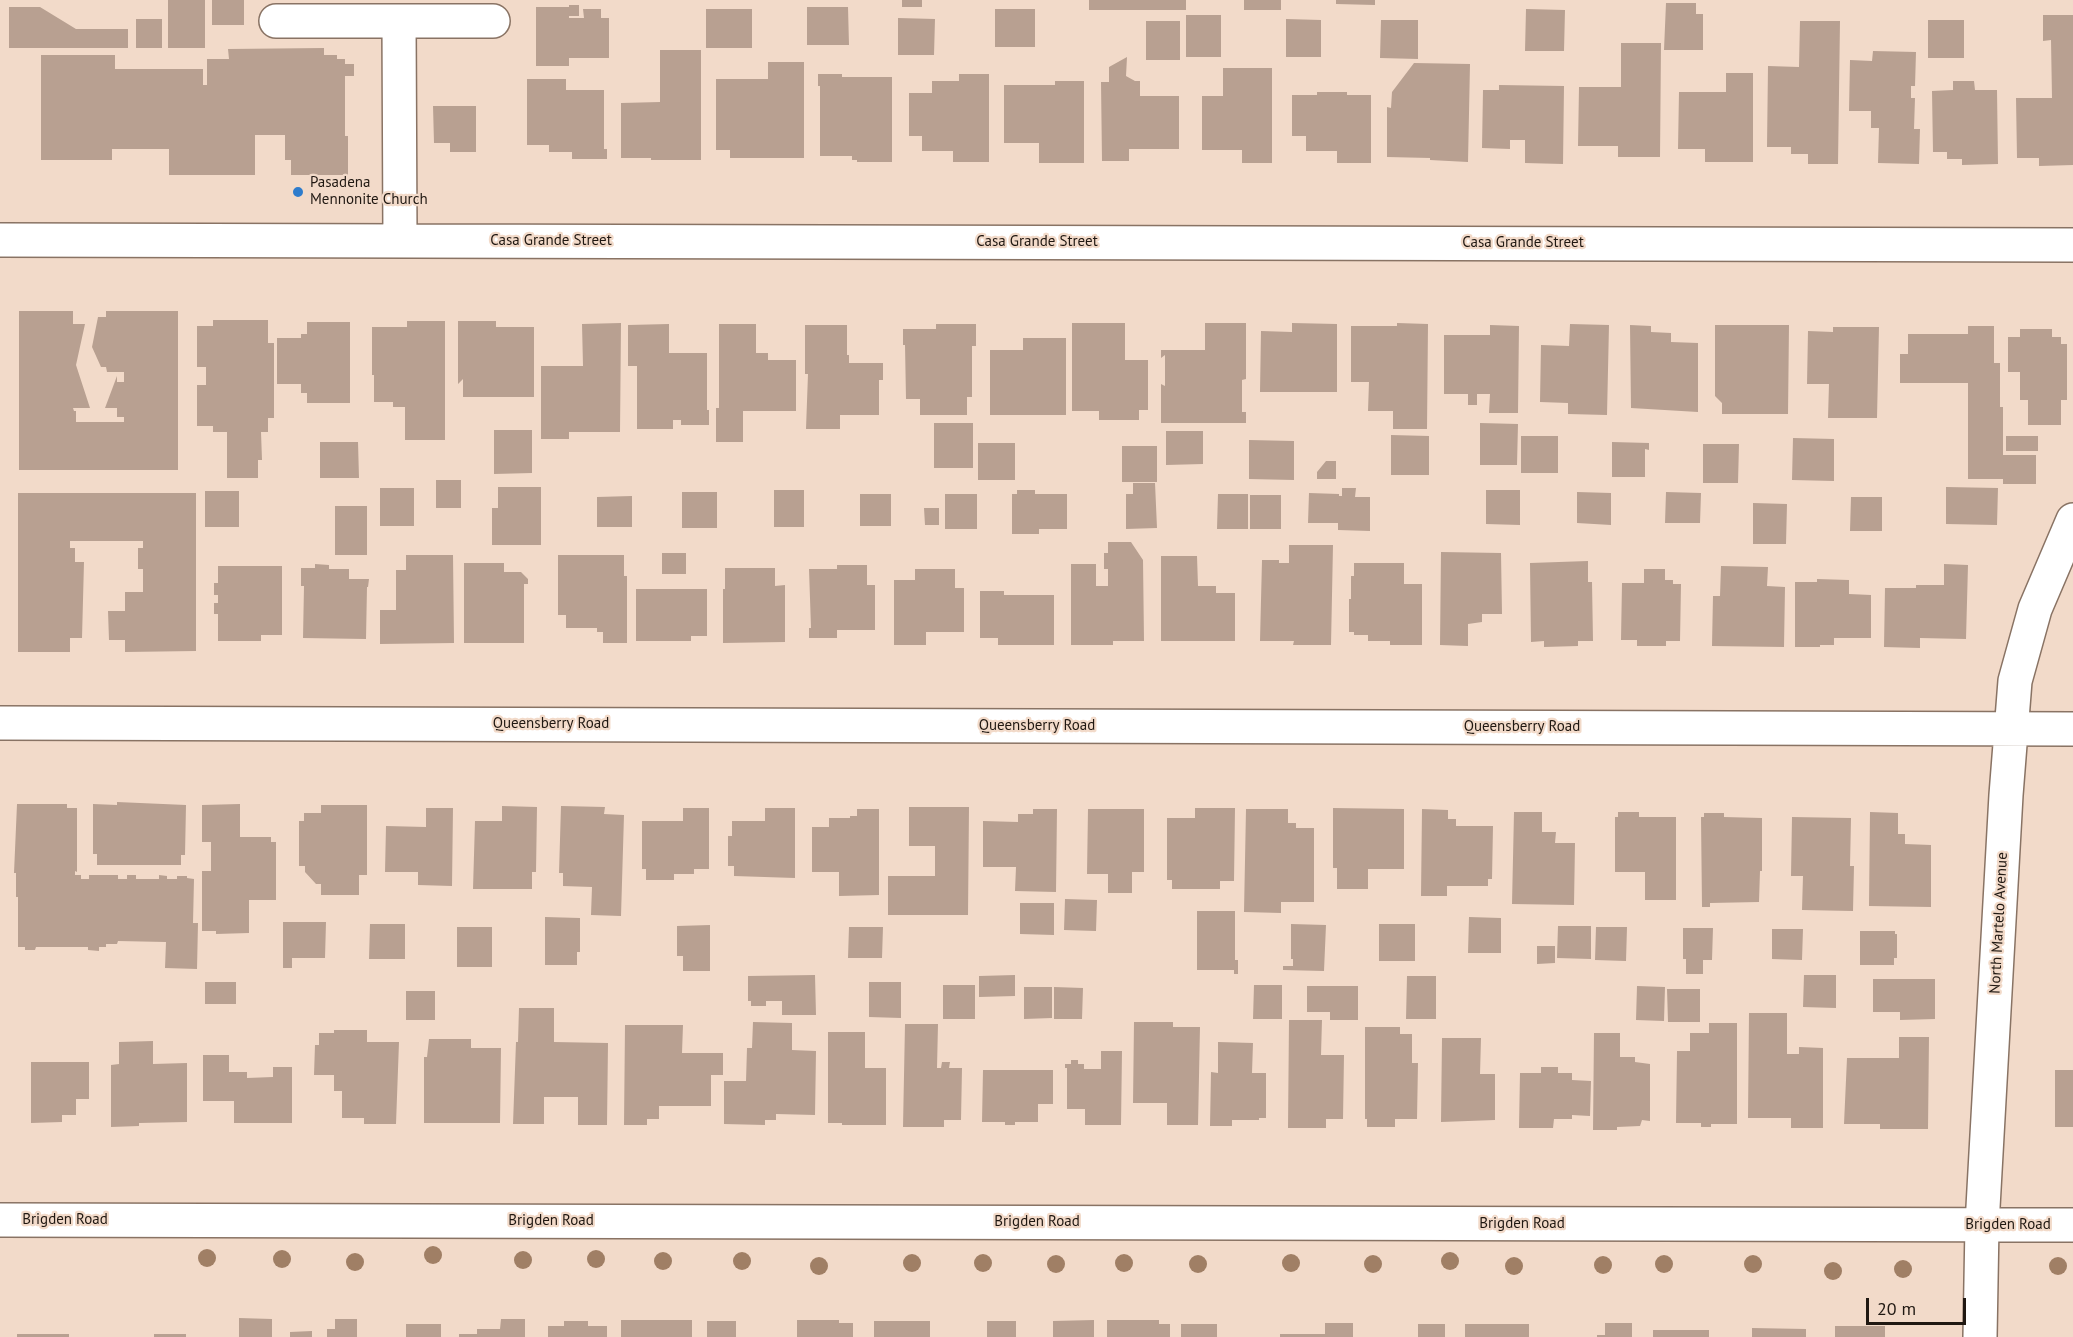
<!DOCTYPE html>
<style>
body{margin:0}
#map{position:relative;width:2073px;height:1337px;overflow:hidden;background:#f2dac9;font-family:"PT Sans",sans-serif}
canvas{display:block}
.scale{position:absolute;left:1866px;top:1298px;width:100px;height:27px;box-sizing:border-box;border:3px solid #201812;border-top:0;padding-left:8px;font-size:18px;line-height:21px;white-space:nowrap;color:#201812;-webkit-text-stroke:4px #f2dac9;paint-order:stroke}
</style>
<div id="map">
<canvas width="2073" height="1337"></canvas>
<div class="scale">20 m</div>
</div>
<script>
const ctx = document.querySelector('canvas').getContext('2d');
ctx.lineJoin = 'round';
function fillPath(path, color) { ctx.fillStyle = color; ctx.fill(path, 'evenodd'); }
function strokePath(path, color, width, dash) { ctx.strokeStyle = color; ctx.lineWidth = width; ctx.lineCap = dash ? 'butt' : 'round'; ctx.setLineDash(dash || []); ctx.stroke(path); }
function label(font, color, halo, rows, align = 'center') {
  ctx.font = font + ' "PT Sans",sans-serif'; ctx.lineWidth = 4.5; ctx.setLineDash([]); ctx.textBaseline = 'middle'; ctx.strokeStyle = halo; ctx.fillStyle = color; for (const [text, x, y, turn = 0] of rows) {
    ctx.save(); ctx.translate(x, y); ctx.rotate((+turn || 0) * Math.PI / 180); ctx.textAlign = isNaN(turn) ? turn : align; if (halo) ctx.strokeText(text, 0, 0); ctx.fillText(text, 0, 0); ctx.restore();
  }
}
fillPath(new Path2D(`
 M 168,0 L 205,0 L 205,48 L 168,48 Z
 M 212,0 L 244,0 L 244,25 L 212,25 Z
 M 902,0 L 922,0 L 922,7 L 902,7 Z
 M 1089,0 L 1186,0 L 1186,10 L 1089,10 Z
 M 1244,0 L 1281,0 L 1281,10 L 1244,10 Z
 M 1336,0 L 1375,0 L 1375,5 L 1336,4 Z
 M 1666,3 L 1696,3 L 1696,14 L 1703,14 L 1703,50 L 1664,50 Z
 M 569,5 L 579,5 L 579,16 L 569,16 L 569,18 L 584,18 L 583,9 L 601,9 L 601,18 L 609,18 L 609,58 L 569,58 L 569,66 L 536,66 L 536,7 L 569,7 Z
 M 9,7 L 40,7 L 76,29 L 128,29 L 128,48 L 9,48 Z
 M 807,7 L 848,7 L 849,45 L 807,45 Z
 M 706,9 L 752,9 L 752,48 L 706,48 Z
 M 995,9 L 1035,9 L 1035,47 L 995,47 Z
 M 1526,9 L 1565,10 L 1564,51 L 1525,51 Z
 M 1186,15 L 1221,15 L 1221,57 L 1186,57 Z
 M 2043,15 L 2073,15 L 2073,165 L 2039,166 L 2039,158 L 2017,158 L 2016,98 L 2052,98 L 2051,40 L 2043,41 Z
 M 898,18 L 935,19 L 934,55 L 898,55 Z
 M 136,19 L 162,19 L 162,48 L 136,48 Z
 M 1286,19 L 1321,20 L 1321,57 L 1286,57 Z
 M 1381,20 L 1418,20 L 1418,59 L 1380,58 Z
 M 1928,20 L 1964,20 L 1964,58 L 1928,58 Z
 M 1146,21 L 1180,21 L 1180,60 L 1146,60 Z
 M 1800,21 L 1840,21 L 1838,164 L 1808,164 L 1808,154 L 1791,154 L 1791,147 L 1767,147 L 1768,66 L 1799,67 Z
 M 1621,43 L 1661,43 L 1660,157 L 1618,157 L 1618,146 L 1578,146 L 1579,87 L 1621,87 Z
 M 324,48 L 324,55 L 337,55 L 337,59 L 345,59 L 345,64 L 354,64 L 354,76 L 345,76 L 345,136 L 348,136 L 348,175 L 291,175 L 291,160 L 285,160 L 285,135 L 255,135 L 255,175 L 169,175 L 169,149 L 112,149 L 112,160 L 41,160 L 41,55 L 115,55 L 115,69 L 203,69 L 203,85 L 207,85 L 207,59 L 229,59 L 228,49 Z
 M 660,50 L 701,50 L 701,160 L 651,160 L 651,158 L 621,158 L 621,103 L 660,102 Z
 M 1873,51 L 1916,52 L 1915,86 L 1911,86 L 1911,98 L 1915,98 L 1914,129 L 1920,129 L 1919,164 L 1878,163 L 1879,128 L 1871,128 L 1871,111 L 1849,111 L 1850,60 L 1872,61 Z
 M 1127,57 L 1126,76 L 1135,81 L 1140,81 L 1140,96 L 1179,96 L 1179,149 L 1129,149 L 1129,161 L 1102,161 L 1101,82 L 1109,82 L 1109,67 Z
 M 768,62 L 804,62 L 804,158 L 730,158 L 730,150 L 716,150 L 716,79 L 768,79 Z
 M 1414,63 L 1470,64 L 1468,162 L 1430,160 L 1430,158 L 1387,157 L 1387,107 L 1391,108 L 1392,92 Z
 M 1223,68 L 1272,68 L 1272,163 L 1242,163 L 1242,150 L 1202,150 L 1202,96 L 1223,96 Z
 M 1726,73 L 1753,73 L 1753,162 L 1705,162 L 1705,149 L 1678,149 L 1679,92 L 1726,92 Z
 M 818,74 L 842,74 L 842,77 L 892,77 L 892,162 L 857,162 L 857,160 L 852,160 L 852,156 L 820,156 L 820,86 L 818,86 Z
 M 959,74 L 989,74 L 989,162 L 953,162 L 953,151 L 922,151 L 922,136 L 909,136 L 909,93 L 932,93 L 932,81 L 959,81 Z
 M 527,79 L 566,79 L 566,90 L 604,90 L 604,149 L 607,149 L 607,159 L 572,159 L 572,152 L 549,152 L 549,145 L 527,145 Z
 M 1055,81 L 1084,81 L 1084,163 L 1039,163 L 1039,143 L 1004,143 L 1004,85 L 1055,85 Z
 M 1953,81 L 1974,81 L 1975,90 L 1997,90 L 1998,164 L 1962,165 L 1962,159 L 1947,159 L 1947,152 L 1933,152 L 1932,91 L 1953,90 Z
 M 1499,85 L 1564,86 L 1563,164 L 1525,163 L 1525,140 L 1510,140 L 1510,149 L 1482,148 L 1483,90 L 1499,90 Z
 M 1317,92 L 1347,92 L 1347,95 L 1371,95 L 1371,163 L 1337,163 L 1337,151 L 1306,151 L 1306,136 L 1292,136 L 1292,95 L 1317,95 Z
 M 433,106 L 476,106 L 476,152 L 450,152 L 450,143 L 434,143 Z
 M 19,311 L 73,311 L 73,324 L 85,324 L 76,365 L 90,408 L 73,408 L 74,411 L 76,411 L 76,422 L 124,422 L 124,417 L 117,417 L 117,408 L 105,408 L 117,376 L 117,382 L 124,382 L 124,372 L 107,372 L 106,367 L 101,367 L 92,347 L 98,317 L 106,317 L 106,311 L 178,311 L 178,470 L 19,470 Z
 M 213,320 L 268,320 L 268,343 L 274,343 L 274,418 L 268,418 L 268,432 L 261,432 L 262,460 L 258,460 L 258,478 L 227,478 L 227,432 L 213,432 L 213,426 L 197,426 L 197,385 L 206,385 L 206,367 L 197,367 L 197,326 L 213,326 Z
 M 407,321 L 445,321 L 445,440 L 405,440 L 405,407 L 393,407 L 393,402 L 374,402 L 374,375 L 372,375 L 372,327 L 407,327 Z
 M 458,321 L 496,321 L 496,327 L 534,327 L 534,397 L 463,397 L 463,379 L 458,384 Z
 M 307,322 L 350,322 L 350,403 L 307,403 L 307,393 L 301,393 L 301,384 L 277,384 L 277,338 L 301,338 L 301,334 L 307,334 Z
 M 621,323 L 620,432 L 569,432 L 569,439 L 541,439 L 541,366 L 583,366 L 582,324 Z
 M 1072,323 L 1125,323 L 1125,360 L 1148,360 L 1148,410 L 1139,410 L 1139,420 L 1099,420 L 1099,411 L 1072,411 Z
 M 1205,323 L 1246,323 L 1246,379 L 1242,380 L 1242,412 L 1246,412 L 1246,423 L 1161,423 L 1161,384 L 1165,386 L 1165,355 L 1161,358 L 1161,350 L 1205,350 Z
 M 1292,323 L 1337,324 L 1337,392 L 1260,392 L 1261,331 L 1292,332 Z
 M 1397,323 L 1428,324 L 1427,429 L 1393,429 L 1393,411 L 1368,411 L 1369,382 L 1351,382 L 1351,326 L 1397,326 Z
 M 669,324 L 669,353 L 707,353 L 707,410 L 709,410 L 709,425 L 681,425 L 681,420 L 673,420 L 673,429 L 637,429 L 637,366 L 628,366 L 628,325 Z
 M 719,324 L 756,324 L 756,353 L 768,353 L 768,360 L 796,360 L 796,411 L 743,411 L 743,442 L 716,442 L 716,408 L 719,408 Z
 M 936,324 L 976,324 L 976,346 L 972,346 L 972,397 L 967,397 L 967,415 L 920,415 L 920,399 L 906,399 L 905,345 L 903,345 L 903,329 L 936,329 Z
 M 1570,324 L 1609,325 L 1607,415 L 1568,414 L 1568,403 L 1540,402 L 1541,345 L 1569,346 Z
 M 805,325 L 847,325 L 847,355 L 849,355 L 849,363 L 883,363 L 883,380 L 879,380 L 879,415 L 840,415 L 840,429 L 806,429 L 808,374 L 805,374 Z
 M 1490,325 L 1519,326 L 1518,413 L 1489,413 L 1490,394 L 1477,394 L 1477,405 L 1468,405 L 1468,394 L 1444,394 L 1444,335 L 1490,335 Z
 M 1630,325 L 1651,326 L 1651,332 L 1671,333 L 1671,342 L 1698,343 L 1698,412 L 1631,408 Z
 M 1715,325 L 1789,325 L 1788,414 L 1722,414 L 1722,403 L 1715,396 Z
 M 1968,326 L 1994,326 L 1994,363 L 2000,363 L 2000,407 L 2003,407 L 2003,455 L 2036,455 L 2036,484 L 2003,484 L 2003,479 L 1968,479 L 1968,383 L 1900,383 L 1900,354 L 1908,354 L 1908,334 L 1968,334 Z
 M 1833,327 L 1879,327 L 1877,418 L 1828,418 L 1829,384 L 1807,384 L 1808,331 L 1833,332 Z
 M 2020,329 L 2052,329 L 2052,337 L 2061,337 L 2061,344 L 2067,344 L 2067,400 L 2061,400 L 2061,425 L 2028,425 L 2028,400 L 2020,400 L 2020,372 L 2008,372 L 2008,337 L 2020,337 Z
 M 1023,338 L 1066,338 L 1066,415 L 990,415 L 990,350 L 1023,350 Z
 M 934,423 L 973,423 L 973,468 L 934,468 Z
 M 1480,423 L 1518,424 L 1517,465 L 1480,465 Z
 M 494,430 L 532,430 L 532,473 L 494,474 Z
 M 1166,431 L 1203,431 L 1203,464 L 1166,465 Z
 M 1391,435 L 1429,436 L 1429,475 L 1391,475 Z
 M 1521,436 L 1558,436 L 1558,473 L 1521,473 Z
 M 2006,436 L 2038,436 L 2038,451 L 2006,451 Z
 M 1793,438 L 1834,439 L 1834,481 L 1792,480 Z
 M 1249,440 L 1294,441 L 1294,480 L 1249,479 Z
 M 320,442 L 358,442 L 359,478 L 320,478 Z
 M 1612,442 L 1649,443 L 1649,450 L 1645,449 L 1645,477 L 1612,477 Z
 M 978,443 L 1015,443 L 1015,480 L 978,480 Z
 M 1703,444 L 1739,444 L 1738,483 L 1703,483 Z
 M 1122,446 L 1157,446 L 1157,482 L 1122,482 Z
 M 1326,461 L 1336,461 L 1336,479 L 1317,479 L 1317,472 Z
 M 436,480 L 461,480 L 461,508 L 436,508 Z
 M 1133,483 L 1155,483 L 1157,528 L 1126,529 L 1126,494 L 1133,494 Z
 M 498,487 L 541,487 L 541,545 L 492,545 L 492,508 L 498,508 Z
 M 1946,487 L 1998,488 L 1997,525 L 1946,524 Z
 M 380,488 L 414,488 L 414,526 L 380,526 Z
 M 1342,488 L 1356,488 L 1355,497 L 1370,497 L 1370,531 L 1338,530 L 1338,523 L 1308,523 L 1309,493 L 1339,494 L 1339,496 L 1342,496 Z
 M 774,490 L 804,490 L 804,527 L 774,527 Z
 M 1017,490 L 1035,490 L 1035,494 L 1067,494 L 1067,529 L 1039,529 L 1039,534 L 1012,534 L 1012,494 L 1017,494 Z
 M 1486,490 L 1520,490 L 1520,525 L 1486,524 Z
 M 205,491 L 239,491 L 239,527 L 205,527 Z
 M 682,492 L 717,492 L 717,528 L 682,528 Z
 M 1577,492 L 1611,493 L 1611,525 L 1577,523 Z
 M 1666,492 L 1701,493 L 1700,523 L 1665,523 Z
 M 18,493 L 196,493 L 196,651 L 125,652 L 125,640 L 109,640 L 108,611 L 125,611 L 125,592 L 143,592 L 143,569 L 138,569 L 138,548 L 143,548 L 143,541 L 70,541 L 70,548 L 75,548 L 75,562 L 84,562 L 82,638 L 70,638 L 70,652 L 18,652 Z
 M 860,494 L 891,494 L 891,526 L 860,526 Z
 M 945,494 L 977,494 L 977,529 L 945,529 Z
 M 1218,494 L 1248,494 L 1248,529 L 1217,529 Z
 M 1250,495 L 1281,495 L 1281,529 L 1250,529 Z
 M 632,496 L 632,527 L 597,527 L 597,497 Z
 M 1851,497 L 1882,497 L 1882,531 L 1850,531 Z
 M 1753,503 L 1787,504 L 1786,544 L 1753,544 Z
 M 335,506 L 367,506 L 367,555 L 335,555 Z
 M 924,508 L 939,508 L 939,525 L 925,525 Z
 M 1108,542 L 1131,542 L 1143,560 L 1144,641 L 1113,641 L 1113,645 L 1071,645 L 1071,564 L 1096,564 L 1096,586 L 1108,586 L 1108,569 L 1104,569 L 1104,553 L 1108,553 Z
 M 1289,545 L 1333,545 L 1331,645 L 1293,645 L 1294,641 L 1260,641 L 1262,560 L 1279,560 L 1279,563 L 1289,563 Z
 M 1441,552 L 1501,553 L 1502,614 L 1482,614 L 1482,622 L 1468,624 L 1468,646 L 1440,645 Z
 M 662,553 L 686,553 L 686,574 L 662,574 Z
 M 406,555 L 453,555 L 454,643 L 380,644 L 380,610 L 396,610 L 396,570 L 406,570 Z
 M 558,555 L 624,555 L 624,576 L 627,576 L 627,643 L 603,643 L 603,632 L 597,632 L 597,628 L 566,628 L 566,615 L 558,615 Z
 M 1161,556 L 1197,556 L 1198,586 L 1216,586 L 1216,593 L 1235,593 L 1235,641 L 1161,641 Z
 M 1588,561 L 1588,582 L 1592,582 L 1593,641 L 1578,641 L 1578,646 L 1544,647 L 1544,641 L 1531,642 L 1530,563 Z
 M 464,563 L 504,563 L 504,572 L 521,572 L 528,579 L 528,584 L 524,584 L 524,643 L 464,643 Z
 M 1354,563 L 1404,563 L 1404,584 L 1422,584 L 1422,645 L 1390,645 L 1390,641 L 1368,641 L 1368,635 L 1354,635 L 1354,632 L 1349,632 L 1349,599 L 1351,599 L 1351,576 L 1354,576 Z
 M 315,564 L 329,565 L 329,569 L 349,569 L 349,579 L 369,579 L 368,587 L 367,587 L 366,639 L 303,638 L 304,586 L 301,586 L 301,568 L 315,568 Z
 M 1944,564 L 1968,565 L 1966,639 L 1920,638 L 1920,648 L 1884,647 L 1885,588 L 1916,588 L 1916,585 L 1944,585 Z
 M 837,565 L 867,565 L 867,585 L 875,585 L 875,630 L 837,630 L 837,638 L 809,638 L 809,628 L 811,628 L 809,569 L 837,569 Z
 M 218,566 L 282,566 L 282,635 L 261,635 L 261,641 L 218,641 L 218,614 L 214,614 L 214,603 L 218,603 L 218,595 L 214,595 L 214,583 L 218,583 Z
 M 1721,566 L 1768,567 L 1767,586 L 1785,587 L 1784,647 L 1712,646 L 1713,596 L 1720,596 Z
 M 725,568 L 775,568 L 775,586 L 785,585 L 785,642 L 723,643 L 723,589 L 725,589 Z
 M 915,569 L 955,569 L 955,588 L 964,588 L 964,632 L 926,632 L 926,645 L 894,645 L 894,580 L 915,580 Z
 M 1644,569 L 1665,569 L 1665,580 L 1673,580 L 1673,584 L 1681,584 L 1680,641 L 1666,641 L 1666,646 L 1637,646 L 1637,640 L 1621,640 L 1622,583 L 1644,583 Z
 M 1817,579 L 1849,580 L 1849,594 L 1871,595 L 1871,638 L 1834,638 L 1834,645 L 1820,645 L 1820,647 L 1795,647 L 1795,582 L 1817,582 Z
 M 636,589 L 707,589 L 707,636 L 691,636 L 691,641 L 636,641 Z
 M 980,591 L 1004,591 L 1004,595 L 1054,595 L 1054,645 L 998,645 L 998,638 L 980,638 Z
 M 117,802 L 186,805 L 185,855 L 181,855 L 181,865 L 97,865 L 97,854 L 93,854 L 93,804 L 117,805 Z
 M 17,804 L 67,804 L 67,808 L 77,808 L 77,872 L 75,871 L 75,875 L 81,875 L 81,879 L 89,879 L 89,875 L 118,875 L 118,879 L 127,879 L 127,875 L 136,875 L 136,879 L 159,879 L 159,875 L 167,876 L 167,879 L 177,879 L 177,876 L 187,876 L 187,878 L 194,879 L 193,923 L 198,923 L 197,969 L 165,968 L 166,942 L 118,941 L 117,944 L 106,944 L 106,947 L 99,947 L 99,951 L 88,950 L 88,947 L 36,947 L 35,950 L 25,950 L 25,947 L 18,947 L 18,897 L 16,897 L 16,873 L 14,873 Z
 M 240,804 L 240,837 L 271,837 L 271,842 L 276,842 L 276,900 L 249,900 L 249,933 L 216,934 L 216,931 L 202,931 L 202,871 L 211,871 L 211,842 L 202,842 L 202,805 Z
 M 321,805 L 367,805 L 367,875 L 359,875 L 359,895 L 321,895 L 321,884 L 316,884 L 305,872 L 305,866 L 299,866 L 299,821 L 304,821 L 304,813 L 321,813 Z
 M 502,806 L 537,807 L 536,872 L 532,872 L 532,889 L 473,889 L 475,821 L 502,821 Z
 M 561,806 L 605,807 L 604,814 L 624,815 L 621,916 L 591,915 L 592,887 L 563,886 L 563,873 L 559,873 Z
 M 909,807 L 969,807 L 968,915 L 888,915 L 888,876 L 935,876 L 935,846 L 909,846 Z
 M 426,808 L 453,808 L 452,886 L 418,885 L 418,872 L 385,872 L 386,826 L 426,827 Z
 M 683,808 L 709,808 L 709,869 L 694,869 L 694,874 L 674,874 L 674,880 L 646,880 L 646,869 L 642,869 L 642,821 L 683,821 Z
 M 765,808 L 795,808 L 795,878 L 734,876 L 734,866 L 728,866 L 728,836 L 732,836 L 732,821 L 765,821 Z
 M 1195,808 L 1235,808 L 1234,881 L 1220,881 L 1220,889 L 1172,889 L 1172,880 L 1167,880 L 1167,818 L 1195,818 Z
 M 1333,808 L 1404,809 L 1404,869 L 1368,869 L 1368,889 L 1337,889 L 1337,868 L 1333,868 Z
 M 857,809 L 879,809 L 879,895 L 839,896 L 839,872 L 812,872 L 812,827 L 829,827 L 829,818 L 850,818 L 850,816 L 857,816 Z
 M 1033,809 L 1057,809 L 1056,892 L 1015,891 L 1016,867 L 983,867 L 983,821 L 1018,822 L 1018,814 L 1033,814 Z
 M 1088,809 L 1144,809 L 1144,872 L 1132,872 L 1132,893 L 1108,893 L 1108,874 L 1087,874 Z
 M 1246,809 L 1288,809 L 1288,823 L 1296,823 L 1296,828 L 1314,828 L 1314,902 L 1281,902 L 1281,913 L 1244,912 Z
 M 1422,809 L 1448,810 L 1448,819 L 1456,819 L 1456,826 L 1493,826 L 1492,879 L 1488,879 L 1488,886 L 1447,886 L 1447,896 L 1421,896 Z
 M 1514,812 L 1542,812 L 1542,832 L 1556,832 L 1555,843 L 1575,843 L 1574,905 L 1512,904 Z
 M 1618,812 L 1639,812 L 1639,817 L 1676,817 L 1676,900 L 1645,900 L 1645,872 L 1615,872 L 1615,817 L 1618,817 Z
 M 1870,812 L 1898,813 L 1898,834 L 1905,834 L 1905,844 L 1931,845 L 1931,907 L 1869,906 Z
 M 1704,813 L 1724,813 L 1724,817 L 1762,818 L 1762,871 L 1760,871 L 1759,902 L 1710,903 L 1710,907 L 1702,907 L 1701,817 L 1704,817 Z
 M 1792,817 L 1851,818 L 1850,866 L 1854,866 L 1853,911 L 1802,910 L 1803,876 L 1791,876 Z
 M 1065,899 L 1097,900 L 1096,931 L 1064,930 Z
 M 1020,903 L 1054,903 L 1054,935 L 1020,934 Z
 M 1197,911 L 1235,911 L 1235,960 L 1238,960 L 1238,974 L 1234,974 L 1234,970 L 1197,970 Z
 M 545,917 L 580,918 L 580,952 L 577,952 L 577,965 L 545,965 Z
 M 1469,917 L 1501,918 L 1501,953 L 1468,953 Z
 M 283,922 L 326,922 L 325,958 L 292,958 L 292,968 L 283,968 Z
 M 370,924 L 405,924 L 405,959 L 369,959 Z
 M 1291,924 L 1326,925 L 1324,971 L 1283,970 L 1283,966 L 1293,966 L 1293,959 L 1291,959 Z
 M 1379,924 L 1415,924 L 1415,961 L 1379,961 Z
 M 710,925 L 710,971 L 683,971 L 683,956 L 677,956 L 677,926 Z
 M 1558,926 L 1591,926 L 1591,959 L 1557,958 Z
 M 457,927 L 492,927 L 492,967 L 457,967 Z
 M 849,927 L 883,927 L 882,958 L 848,958 Z
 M 1596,927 L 1627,927 L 1626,961 L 1595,960 Z
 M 1683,928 L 1713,928 L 1712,960 L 1703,960 L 1703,974 L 1686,974 L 1686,959 L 1683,959 Z
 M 1772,929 L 1803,929 L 1802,960 L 1772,959 Z
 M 1860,931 L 1895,931 L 1895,934 L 1897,934 L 1897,958 L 1894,958 L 1894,965 L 1860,965 Z
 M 1537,946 L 1555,946 L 1555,963 L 1537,964 Z
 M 815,975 L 816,1015 L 782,1015 L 782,1001 L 766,1001 L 766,1006 L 751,1006 L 751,1001 L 748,1001 L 748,976 Z
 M 1015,975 L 1015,996 L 979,997 L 979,976 Z
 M 1804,975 L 1836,975 L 1836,1008 L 1803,1007 Z
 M 1407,976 L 1436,976 L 1436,1019 L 1406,1019 Z
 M 1873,979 L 1935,979 L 1935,1019 L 1900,1020 L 1900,1012 L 1873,1012 Z
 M 205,982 L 236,982 L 236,1004 L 205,1004 Z
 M 869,982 L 901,982 L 901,1018 L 869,1017 Z
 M 943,985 L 975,985 L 975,1019 L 943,1019 Z
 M 1254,985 L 1282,985 L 1282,1019 L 1253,1019 Z
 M 1307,986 L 1358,986 L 1358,1020 L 1330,1020 L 1330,1012 L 1307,1012 Z
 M 1637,986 L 1665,987 L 1664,1021 L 1636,1020 Z
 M 1024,987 L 1052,987 L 1052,1018 L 1024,1019 Z
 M 1054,987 L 1083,988 L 1082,1019 L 1054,1019 Z
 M 1667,989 L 1700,989 L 1700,1022 L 1668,1022 Z
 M 406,991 L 435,991 L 435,1020 L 406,1020 Z
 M 519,1008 L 554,1008 L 554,1042 L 608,1043 L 607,1125 L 578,1125 L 578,1097 L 544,1097 L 544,1124 L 513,1124 L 516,1042 L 518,1042 Z
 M 1749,1013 L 1787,1013 L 1787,1054 L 1799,1054 L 1799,1047 L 1823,1048 L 1823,1128 L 1791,1128 L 1791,1118 L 1748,1118 Z
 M 1289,1020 L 1322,1020 L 1321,1055 L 1344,1055 L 1343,1119 L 1326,1119 L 1326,1128 L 1288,1128 Z
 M 753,1022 L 792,1023 L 792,1050 L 816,1051 L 815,1115 L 776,1114 L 776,1120 L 765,1120 L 765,1125 L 724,1124 L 724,1081 L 746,1081 L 747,1048 L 752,1048 Z
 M 1134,1022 L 1173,1022 L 1173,1027 L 1200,1027 L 1198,1125 L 1167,1125 L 1167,1103 L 1133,1103 Z
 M 1709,1023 L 1737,1023 L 1737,1124 L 1711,1124 L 1711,1127 L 1701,1127 L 1701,1123 L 1676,1123 L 1677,1051 L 1690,1051 L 1690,1033 L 1709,1033 Z
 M 905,1024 L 938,1024 L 937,1068 L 941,1068 L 942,1062 L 950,1062 L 949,1068 L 962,1068 L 961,1120 L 944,1120 L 944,1127 L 903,1127 Z
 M 625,1025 L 683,1025 L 682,1053 L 723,1053 L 723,1075 L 711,1075 L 711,1106 L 659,1106 L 659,1119 L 647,1119 L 647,1125 L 624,1125 Z
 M 1365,1027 L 1400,1027 L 1400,1034 L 1412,1034 L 1412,1063 L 1418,1063 L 1417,1119 L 1395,1119 L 1395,1127 L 1367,1127 L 1367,1119 L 1365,1119 Z
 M 334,1030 L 367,1030 L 367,1042 L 399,1042 L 396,1124 L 364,1124 L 364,1118 L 342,1118 L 342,1091 L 334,1091 L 334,1075 L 314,1075 L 315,1045 L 319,1045 L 319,1033 L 334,1033 Z
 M 828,1032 L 865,1032 L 865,1068 L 886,1068 L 886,1125 L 842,1125 L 842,1123 L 828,1123 Z
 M 1594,1033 L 1620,1033 L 1620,1057 L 1635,1057 L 1635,1062 L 1650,1064 L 1650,1121 L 1642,1120 L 1640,1126 L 1617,1127 L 1617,1130 L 1593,1130 Z
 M 1899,1037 L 1929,1037 L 1928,1129 L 1880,1129 L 1880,1124 L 1844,1124 L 1847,1058 L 1899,1058 Z
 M 1442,1038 L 1481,1038 L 1480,1074 L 1495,1074 L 1495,1120 L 1441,1122 Z
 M 429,1039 L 471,1039 L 471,1048 L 501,1048 L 500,1123 L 424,1123 L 424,1057 L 427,1057 Z
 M 153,1041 L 153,1064 L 187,1063 L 187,1122 L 139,1123 L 139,1126 L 111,1127 L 111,1065 L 119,1064 L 119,1042 Z
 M 1218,1042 L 1253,1043 L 1252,1073 L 1266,1073 L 1266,1118 L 1259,1118 L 1259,1120 L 1232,1120 L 1232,1126 L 1210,1126 L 1211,1072 L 1218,1073 Z
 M 1101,1051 L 1122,1051 L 1121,1125 L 1085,1125 L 1085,1109 L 1067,1109 L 1067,1068 L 1065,1068 L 1065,1064 L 1071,1064 L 1071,1060 L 1078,1060 L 1078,1064 L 1084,1064 L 1084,1069 L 1101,1069 Z
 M 203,1055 L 229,1055 L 229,1072 L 247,1072 L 247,1078 L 273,1077 L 273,1067 L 292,1067 L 292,1123 L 234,1123 L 234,1101 L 203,1101 Z
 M 31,1062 L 89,1062 L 89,1099 L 76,1099 L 76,1115 L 62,1115 L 62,1122 L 31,1123 Z
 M 1541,1067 L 1558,1067 L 1558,1073 L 1572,1073 L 1572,1080 L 1591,1081 L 1590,1116 L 1572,1115 L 1572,1119 L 1554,1119 L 1553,1128 L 1519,1128 L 1520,1073 L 1541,1073 Z
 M 983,1070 L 1053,1070 L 1053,1104 L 1038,1104 L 1038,1122 L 1015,1122 L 1015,1125 L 1005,1125 L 1005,1122 L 982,1122 Z
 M 2055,1070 L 2073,1070 L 2073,1127 L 2055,1127 Z
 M 239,1318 L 272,1319 L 272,1337 L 239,1337 Z
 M 335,1319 L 357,1319 L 357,1337 L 327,1337 L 327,1329 L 335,1329 Z
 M 501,1319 L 525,1319 L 525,1337 L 459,1337 L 459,1334 L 477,1334 L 477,1329 L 500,1329 Z
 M 621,1320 L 692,1320 L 692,1337 L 621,1337 Z
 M 797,1320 L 839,1320 L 839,1323 L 853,1323 L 853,1337 L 797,1337 Z
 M 1094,1320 L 1094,1337 L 1053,1337 L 1053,1321 Z
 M 1107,1320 L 1159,1320 L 1159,1324 L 1170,1324 L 1170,1337 L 1107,1337 Z
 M 564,1321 L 588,1321 L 588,1326 L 607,1326 L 607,1337 L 548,1337 L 548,1326 L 564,1326 Z
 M 707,1321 L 736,1321 L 736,1337 L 707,1337 Z
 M 874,1321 L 930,1321 L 930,1337 L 874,1337 Z
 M 987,1321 L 1016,1321 L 1016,1337 L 987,1337 Z
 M 1325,1323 L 1353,1323 L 1353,1337 L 1280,1337 L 1280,1334 L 1325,1334 Z
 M 1605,1323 L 1632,1323 L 1632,1337 L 1597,1337 L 1597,1335 L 1605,1335 Z
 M 406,1324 L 441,1324 L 441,1337 L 406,1337 Z
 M 1181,1324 L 1217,1324 L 1217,1337 L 1181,1337 Z
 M 1418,1324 L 1445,1324 L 1445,1337 L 1418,1337 Z
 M 1465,1324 L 1529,1324 L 1529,1337 L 1465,1337 Z
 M 1835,1326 L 1885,1326 L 1885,1337 L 1835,1337 Z
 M 1752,1328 L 1806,1329 L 1806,1337 L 1752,1337 Z
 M 1653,1330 L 1709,1330 L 1709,1337 L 1653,1337 Z
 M 312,1331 L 312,1337 L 290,1337 L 290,1332 Z
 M 17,1334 L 69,1334 L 69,1337 L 17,1337 Z
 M 154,1334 L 186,1334 L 186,1337 L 154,1337 Z`), '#b8a091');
const minor = new Path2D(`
 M 276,21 L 493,21
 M 399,21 L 400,241
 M 0,240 L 2073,245
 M 0,723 L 2073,729
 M 0,1220 L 2073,1225
 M 1980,1337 L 1982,1225 L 2006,795 L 2015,681 L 2035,609 L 2073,520`);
strokePath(minor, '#897364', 36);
strokePath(minor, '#fff', 33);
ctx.fillStyle = '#a07f65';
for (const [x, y] of [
 [433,1255],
 [207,1258],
 [282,1259],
 [596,1259],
 [523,1260],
 [663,1261],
 [742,1261],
 [1450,1261],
 [355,1262],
 [912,1263],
 [983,1263],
 [1124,1263],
 [1291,1263],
 [1056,1264],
 [1198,1264],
 [1373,1264],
 [1664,1264],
 [1753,1264],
 [1603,1265],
 [819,1266],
 [1514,1266],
 [2058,1266],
 [1903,1269],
 [1833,1271]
]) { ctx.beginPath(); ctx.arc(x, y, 9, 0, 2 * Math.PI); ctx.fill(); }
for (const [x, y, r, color] of [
 [298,192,6,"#2e7ccc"]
]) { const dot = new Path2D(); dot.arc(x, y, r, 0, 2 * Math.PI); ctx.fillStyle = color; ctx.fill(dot); strokePath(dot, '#f2dac9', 2); }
label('15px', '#201812', '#f2dac9', [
 ["Pasadena",310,183],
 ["Mennonite Church",310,200]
], 'left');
label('15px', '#201812', '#f2dac9', [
 ["Casa Grande Street",551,241],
 ["Casa Grande Street",1037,242],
 ["Casa Grande Street",1523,243],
 ["Queensberry Road",551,724],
 ["Queensberry Road",1037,726],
 ["Queensberry Road",1522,727],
 ["North Martelo Avenue",1999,923,-87],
 ["Brigden Road",65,1220],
 ["Brigden Road",551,1221],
 ["Brigden Road",1037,1222],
 ["Brigden Road",1522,1224],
 ["Brigden Road",2008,1225]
]);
</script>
